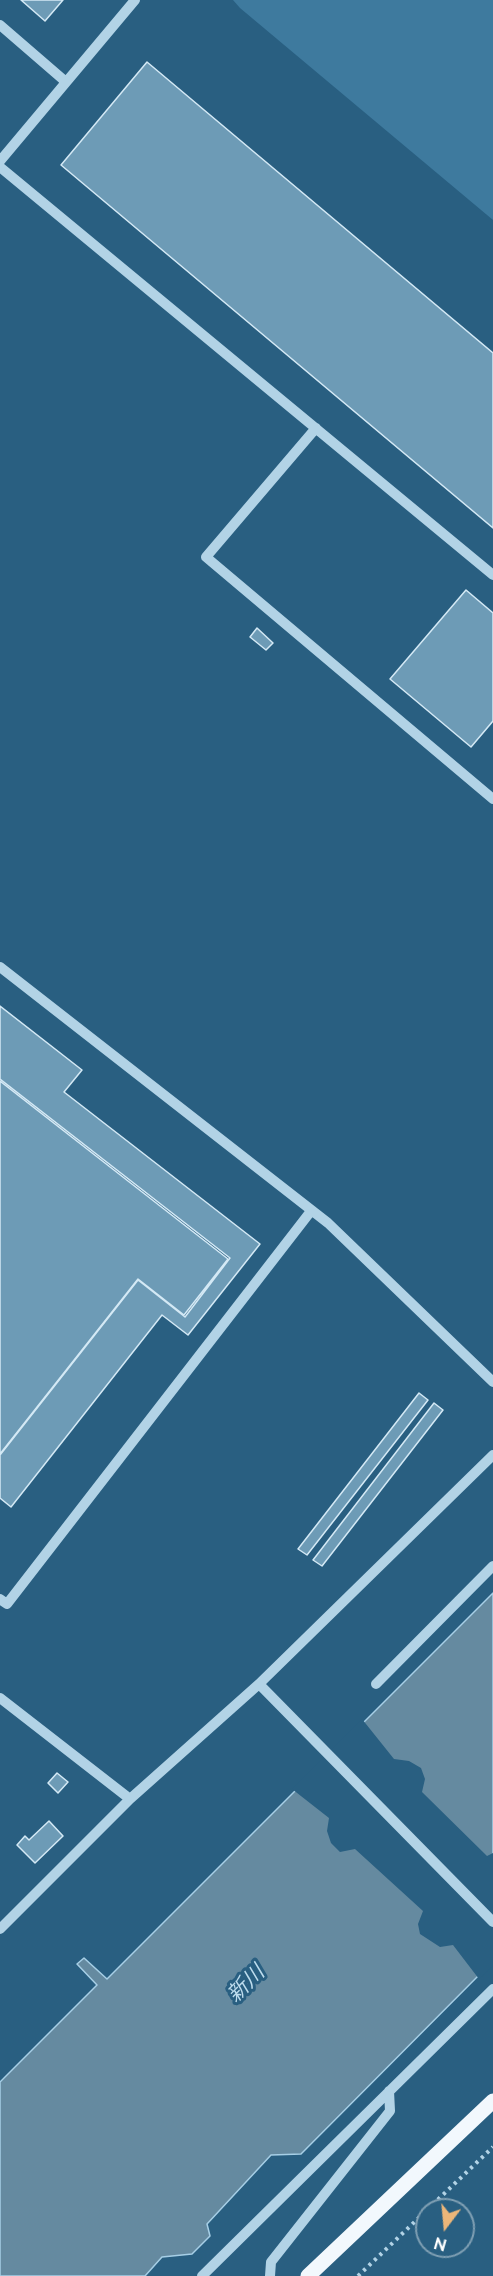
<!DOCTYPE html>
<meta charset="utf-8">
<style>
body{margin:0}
#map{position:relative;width:493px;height:2276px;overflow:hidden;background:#295f81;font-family:Raleway,sans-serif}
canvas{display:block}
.north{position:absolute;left:415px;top:2198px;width:60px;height:60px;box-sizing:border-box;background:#295f81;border:2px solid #7f9fb3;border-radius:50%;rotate:196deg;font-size:16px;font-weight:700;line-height:24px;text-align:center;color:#fff}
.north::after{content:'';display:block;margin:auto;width:21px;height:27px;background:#ecb679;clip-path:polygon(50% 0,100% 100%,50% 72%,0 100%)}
</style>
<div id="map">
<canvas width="493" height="2276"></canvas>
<div class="north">N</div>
</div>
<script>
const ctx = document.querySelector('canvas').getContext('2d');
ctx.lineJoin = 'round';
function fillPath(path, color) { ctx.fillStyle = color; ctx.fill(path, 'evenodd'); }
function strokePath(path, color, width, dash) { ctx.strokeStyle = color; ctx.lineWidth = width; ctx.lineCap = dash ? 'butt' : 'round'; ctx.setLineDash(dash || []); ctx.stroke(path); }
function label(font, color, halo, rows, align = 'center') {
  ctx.font = font + ' Raleway,"Noto Sans JP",sans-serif'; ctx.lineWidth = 6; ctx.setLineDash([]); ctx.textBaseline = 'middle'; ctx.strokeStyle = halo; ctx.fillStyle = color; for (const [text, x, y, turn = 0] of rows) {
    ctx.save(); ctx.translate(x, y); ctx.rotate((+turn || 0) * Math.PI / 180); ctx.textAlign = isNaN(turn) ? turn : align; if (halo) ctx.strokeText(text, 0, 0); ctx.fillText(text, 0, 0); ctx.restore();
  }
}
fillPath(new Path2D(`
 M 233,0 L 493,0 L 493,220 L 240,8 Z`), '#3e7a9e');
const water = new Path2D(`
 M 493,1593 L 493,1961 L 301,2154 L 271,2155 L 207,2224 L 210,2236 L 192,2254 L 162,2257 L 145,2276 L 0,2276 L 0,2082 L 97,1985 L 77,1964 L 84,1958 L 107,1979 Z`);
fillPath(water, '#658aa0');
strokePath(water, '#a7cfe6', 1.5);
fillPath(new Path2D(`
 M 362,1719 L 394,1759 L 409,1761 L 421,1768 L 425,1779 L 422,1792 L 487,1856 L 493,1853 L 493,1966 L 479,1979 L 453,1945 L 440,1947 L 420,1934 L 418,1924 L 423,1911 L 355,1849 L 340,1852 L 331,1843 L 327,1831 L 329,1818 L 292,1789 Z`), '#295f81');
const building = new Path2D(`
 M 21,0 L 63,0 L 45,21 Z
 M 147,62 L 493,353 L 493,528 L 61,165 Z
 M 466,590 L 493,613 L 493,721 L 471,747 L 390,679 Z
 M 257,628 L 273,643 L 266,650 L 250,637 Z
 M 0,1006 L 82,1070 L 64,1092 L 260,1244 L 188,1335 L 162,1315 L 11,1507 L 0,1498 L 0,1455 L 138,1280 L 185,1317 L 230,1258 L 0,1079 Z
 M 0,1081 L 228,1259 L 184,1315 L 138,1279 L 0,1454 Z
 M 419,1393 L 428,1400 L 307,1555 L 298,1549 Z
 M 434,1403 L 443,1410 L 322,1566 L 313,1560 Z
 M 57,1773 L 68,1782 L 58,1793 L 48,1783 Z
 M 49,1821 L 63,1836 L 35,1863 L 17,1845 L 25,1836 L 29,1840 Z`);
fillPath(building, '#6d9bb6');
strokePath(building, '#d4e9f5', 1.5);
strokePath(new Path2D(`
 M 427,2210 L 493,2147
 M 358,2276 L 427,2210`), '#b2d3e6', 4, [3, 4.5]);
strokePath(new Path2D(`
 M 0,25 L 66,82
 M 0,161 L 135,0
 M 0,167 L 493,575
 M 316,428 L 206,557 L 493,799
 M 0,967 L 328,1223 L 493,1382
 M 0,1599 L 7,1604 L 311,1211
 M 259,1684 L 493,1922
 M 376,1684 L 493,1566
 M 0,1698 L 130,1799
 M 0,1929 L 130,1799 L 259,1684 L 493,1455
 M 202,2276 L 493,1989
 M 270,2276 L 271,2262 L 390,2111 L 389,2091`), '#b2d3e6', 10);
strokePath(new Path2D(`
 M 308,2276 L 493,2101`), '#f2f8fd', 15);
label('italic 21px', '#bddced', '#295f81', [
 ["新川",246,1984,-45]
]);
</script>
